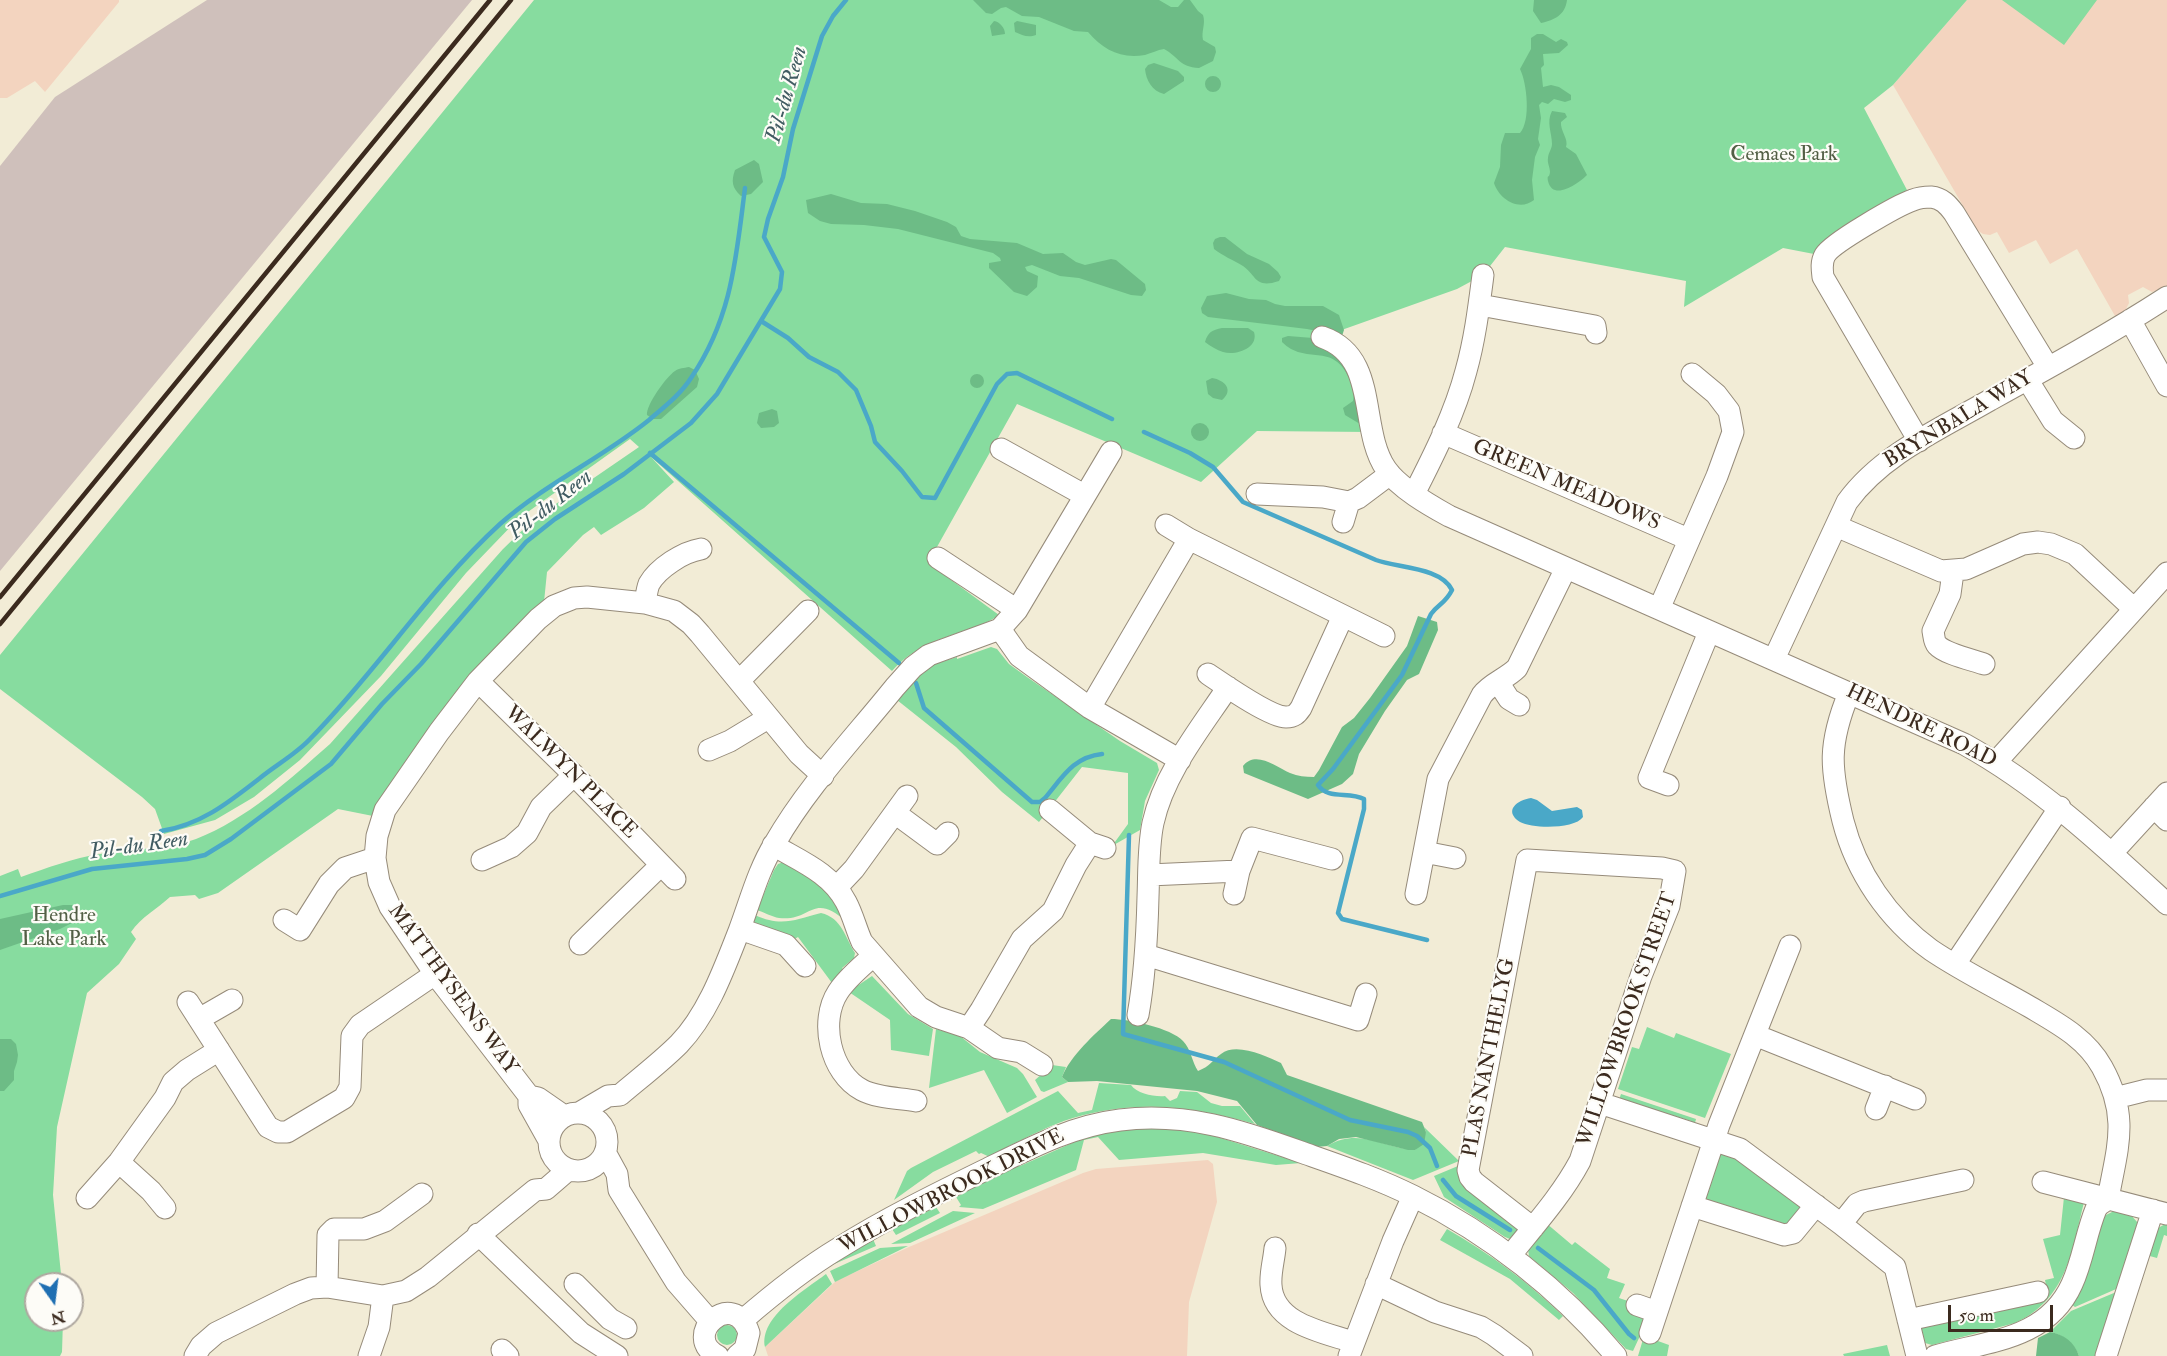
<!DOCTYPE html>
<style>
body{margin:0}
#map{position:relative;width:2167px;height:1356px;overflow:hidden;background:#f2ecd6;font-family:"IM FELL Double Pica",serif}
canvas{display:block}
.north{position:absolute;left:24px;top:1272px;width:60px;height:60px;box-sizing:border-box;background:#fdfcf7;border:2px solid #afa8a0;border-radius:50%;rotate:166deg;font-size:16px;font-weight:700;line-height:24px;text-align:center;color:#3b2a1e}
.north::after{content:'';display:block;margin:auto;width:21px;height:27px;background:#1f6fb2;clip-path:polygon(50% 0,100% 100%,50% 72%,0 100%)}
.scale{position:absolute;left:1948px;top:1305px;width:105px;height:27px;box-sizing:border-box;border:3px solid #3b2a1e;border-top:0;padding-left:8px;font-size:18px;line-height:21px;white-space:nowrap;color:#3b2a1e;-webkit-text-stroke:4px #fdfcf7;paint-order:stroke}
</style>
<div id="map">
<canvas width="2167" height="1356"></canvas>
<div class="north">N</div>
<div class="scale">50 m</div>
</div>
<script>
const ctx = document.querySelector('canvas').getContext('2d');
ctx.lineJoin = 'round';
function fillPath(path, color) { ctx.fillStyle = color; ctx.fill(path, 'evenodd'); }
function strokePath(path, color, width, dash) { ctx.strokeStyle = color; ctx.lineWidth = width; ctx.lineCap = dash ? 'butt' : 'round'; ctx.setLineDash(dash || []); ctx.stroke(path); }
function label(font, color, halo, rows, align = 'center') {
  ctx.font = font + ' "IM FELL Double Pica",serif'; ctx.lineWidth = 4.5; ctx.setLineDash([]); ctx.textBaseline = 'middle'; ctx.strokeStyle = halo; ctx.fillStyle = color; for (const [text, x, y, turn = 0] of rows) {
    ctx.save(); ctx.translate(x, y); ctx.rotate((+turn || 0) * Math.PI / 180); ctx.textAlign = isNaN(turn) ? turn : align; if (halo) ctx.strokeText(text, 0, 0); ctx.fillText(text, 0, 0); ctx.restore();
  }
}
fillPath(new Path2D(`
 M 0,0 L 119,0 L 119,2 L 45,92 L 35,81 L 7,98 L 0,98 Z
 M 1967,0 L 2167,0 L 2167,286 L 2152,292 L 2143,287 L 2128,295 L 2129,303 L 2125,311 L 2115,316 L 2077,249 L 2050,264 L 2036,240 L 2009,253 L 1997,232 L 1990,235 L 1983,234 L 1977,230 L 1893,85 Z
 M 1208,1160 L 1213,1164 L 1217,1202 L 1189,1302 L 1187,1356 L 768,1356 L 765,1347 L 836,1281 L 909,1247 L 1083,1173 L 1096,1169 Z`), '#f3d4bf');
fillPath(new Path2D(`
 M 207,0 L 472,0 L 0,571 L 0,166 L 55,97 Z`), '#cfc0bb');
fillPath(new Path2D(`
 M 534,0 L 1967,0 L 1893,85 L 1864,108 L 1907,190 C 1883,205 1826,230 1814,254 L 1783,248 L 1684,307 L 1686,281 L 1505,247 L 1483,275 L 1457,289 L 1336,332 L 1370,432 L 1257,431 L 1201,482 L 1017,404 L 928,563 L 999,615 C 990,622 979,625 969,629 C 940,639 913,647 892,671 L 651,457 L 674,482 L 644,508 L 601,535 L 594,527 L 583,535 L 547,572 L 544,602 L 459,691 L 385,791 L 374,809 L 373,816 L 338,809 L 218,893 L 199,899 L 195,895 L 170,897 C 157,909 141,917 131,932 L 136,939 L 119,964 L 87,993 L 57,1127 L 53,1195 L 62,1284 L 36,1284 L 36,1320 L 63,1320 L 62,1352 L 60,1356 L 0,1356 L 0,876 L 18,869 L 21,877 C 47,868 73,858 100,854 C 130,849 168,849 196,839 C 247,819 289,780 330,744 L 503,549 L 534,519 L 639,447 L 630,439 L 518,519 L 466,573 L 381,676 L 300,760 L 254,797 L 215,820 L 164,834 L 155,809 L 142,797 L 0,689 L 0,655 Z
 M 2002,0 L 2097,0 L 2064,45 Z
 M 991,647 L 997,649 L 1009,664 L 1027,677 L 1120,741 L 1157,763 L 1159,770 L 1145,801 L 1140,830 L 1112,846 L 1128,824 L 1128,773 L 1082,767 L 1039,822 L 1002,792 L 956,747 L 897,700 L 923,672 L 932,665 L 957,657 L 957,659 Z
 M 784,862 L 826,886 L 848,923 C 812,890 812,922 779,918 C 772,917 764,912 757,910 L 774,870 L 778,864 Z
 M 821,913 C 842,918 845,937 855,953 L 854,958 L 842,968 L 844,970 L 832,983 L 798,937 L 793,940 L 751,927 L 755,915 C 781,927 795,920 821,913 Z
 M 872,976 L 908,1014 L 933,1029 L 929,1056 L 891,1050 L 890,1020 L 849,992 L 855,986 L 857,986 Z
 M 1647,1027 L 1674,1038 L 1676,1033 L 1731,1054 L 1705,1118 L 1618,1089 L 1632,1047 L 1639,1049 Z
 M 936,1029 L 960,1036 L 980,1052 L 1017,1068 L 1023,1074 L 1037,1097 L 1007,1113 L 984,1070 L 929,1088 Z
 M 1052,1065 L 1066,1067 L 1062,1077 L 1068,1082 L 1044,1092 L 1041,1091 L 1035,1080 Z
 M 1099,1083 L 1131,1085 C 1137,1094 1155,1097 1165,1096 L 1170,1101 L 1177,1098 L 1180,1091 L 1197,1092 L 1211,1103 L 1222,1106 L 1240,1106 L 1255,1124 C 1192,1106 1137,1099 1073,1118 C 1050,1125 1030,1136 1009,1146 L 1008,1150 L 992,1158 L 981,1153 L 979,1154 L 976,1151 L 933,1172 L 894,1200 L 907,1171 L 911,1168 L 1058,1091 L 1078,1113 L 1092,1110 Z
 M 1621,1094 L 1696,1119 L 1694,1127 L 1691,1121 L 1624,1100 L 1618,1103 Z
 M 1424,1127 L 1459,1161 L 1413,1180 L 1327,1146 C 1360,1127 1382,1148 1415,1150 L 1426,1132 Z
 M 1132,1129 L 1180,1129 L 1208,1134 L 1301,1163 L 1276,1165 L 1203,1153 L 1119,1160 L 1098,1137 L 1084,1140 L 1076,1170 L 983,1209 L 959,1207 L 961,1205 L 956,1197 L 998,1175 L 999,1172 L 1014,1165 L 1020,1166 L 1088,1136 Z
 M 1720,1153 L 1742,1160 L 1801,1204 L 1803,1211 L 1788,1229 L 1777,1222 L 1729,1206 L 1723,1210 L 1704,1198 Z
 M 1458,1166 L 1457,1172 L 1462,1185 L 1516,1227 L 1518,1231 L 1510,1239 L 1505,1237 L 1444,1197 L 1434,1176 Z
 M 2064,1197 L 2084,1202 C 2072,1252 2066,1300 2015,1323 L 1932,1345 L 1925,1343 L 1918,1328 L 2029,1304 L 2040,1286 L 2046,1285 L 2045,1280 L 2054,1278 L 2043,1239 L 2060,1235 Z
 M 936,1207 L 940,1213 L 896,1235 L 892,1229 Z
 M 2116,1210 L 2129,1213 L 2138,1223 L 2123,1286 L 2075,1307 L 2071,1304 L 2102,1217 Z
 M 953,1211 L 975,1213 L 910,1243 L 891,1244 Z
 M 1546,1223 L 1572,1245 L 1575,1242 L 1610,1269 L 1607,1278 L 1625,1284 L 1619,1298 L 1628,1301 L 1630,1305 L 1628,1311 L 1644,1318 L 1645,1325 L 1633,1351 L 1626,1349 L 1573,1293 L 1529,1256 L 1528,1249 Z
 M 2167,1223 L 2167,1236 L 2164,1235 L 2157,1258 L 2146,1255 L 2158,1228 Z
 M 1447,1229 C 1489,1253 1528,1282 1563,1316 L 1559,1320 L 1510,1279 L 1440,1240 Z
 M 873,1239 L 876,1246 L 832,1265 Z
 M 908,1246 L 835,1282 L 830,1271 L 880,1248 Z
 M 826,1274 L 832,1284 L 765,1347 C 759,1317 805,1290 826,1274 Z
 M 2121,1290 L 2099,1356 L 2079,1356 C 2075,1344 2062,1334 2050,1332 L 2071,1311 Z
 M717 1335a10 10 0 1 1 20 0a10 10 0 1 1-20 0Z
 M 1644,1336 L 1669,1345 L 1667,1356 L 1638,1356 Z
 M 1887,1345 L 1890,1356 L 1844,1356 L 1843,1354 Z`), '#87dc9f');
fillPath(new Path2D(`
 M 973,0 L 1159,0 L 1171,7 L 1178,7 L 1184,0 L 1190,0 L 1198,11 L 1203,15 C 1206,24 1201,31 1203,40 L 1215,47 L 1216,52 L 1213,61 L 1199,68 C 1179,67 1179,57 1164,49 C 1157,50 1152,53 1145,55 C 1120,59 1104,50 1088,32 L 1074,31 L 1039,17 L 1022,16 L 1006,7 L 1001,8 L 992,14 L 986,13 Z
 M 1534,0 L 1567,0 C 1565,15 1555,20 1541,23 L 1533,11 Z
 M 994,21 C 1000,22 1005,28 1005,34 L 992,36 L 990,26 Z
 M 1017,21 L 1036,25 L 1036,35 C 1028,38 1022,35 1015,32 L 1014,23 Z
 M 1537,34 L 1543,34 L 1556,42 L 1561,39 L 1567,42 L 1568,45 L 1559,53 L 1543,54 L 1544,65 L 1541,68 L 1543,87 L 1551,85 L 1559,87 L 1571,95 L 1571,100 L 1565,102 L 1554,99 L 1548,104 L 1542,102 L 1539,105 L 1541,118 L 1538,139 L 1540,145 L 1535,157 L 1532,180 L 1534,200 C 1519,212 1499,199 1494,183 L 1500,167 L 1501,145 L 1505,133 L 1520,133 C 1531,121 1527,83 1520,69 L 1531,49 L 1531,38 Z
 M 1154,63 L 1178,71 L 1184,77 L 1184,81 L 1164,94 C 1152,91 1146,80 1145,69 L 1148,65 Z
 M1205 84a8 8 0 1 1 16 0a8 8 0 1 1-16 0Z
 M 1552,111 L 1565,113 L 1567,117 L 1561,122 C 1560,131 1569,139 1566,147 L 1576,154 L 1587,175 C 1579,183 1553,202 1548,181 C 1547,173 1549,180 1550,172 C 1550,167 1547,163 1548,158 C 1548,153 1552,149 1552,144 C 1552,133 1546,122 1552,111 Z
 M 754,160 L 759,164 L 763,182 L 751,194 L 741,196 C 732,188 731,181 735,170 Z
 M 831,194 L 861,203 L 887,204 L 915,211 L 947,222 L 956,227 L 961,236 L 970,239 L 1017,243 L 1043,254 L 1063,253 L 1076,262 L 1085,265 L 1111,259 L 1116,260 L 1145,284 L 1146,290 L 1142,296 L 1131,295 L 1079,278 L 1060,276 L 1032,265 L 1025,267 L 1027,271 L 1038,276 L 1037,287 L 1027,296 L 1014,292 L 989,268 L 989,263 L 1001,261 L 1000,258 L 993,253 L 898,229 L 864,225 L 831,224 L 820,221 L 808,213 L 806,200 Z
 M 1220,237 L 1225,237 L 1247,254 L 1269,264 L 1278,272 L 1281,277 L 1279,281 C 1255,289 1257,276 1243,266 C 1233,260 1223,256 1214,249 L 1213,243 L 1215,239 Z
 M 1226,293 L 1249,299 L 1266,300 L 1275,304 L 1285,306 L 1323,306 L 1339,315 L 1344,330 L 1342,336 L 1307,329 L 1208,317 L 1202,313 L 1201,308 L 1207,296 Z
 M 1222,328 L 1248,328 L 1254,332 C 1259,348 1236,356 1223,352 C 1217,350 1210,346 1205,342 C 1208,332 1212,330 1222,328 Z
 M 1288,336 L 1313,338 L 1353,369 L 1360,424 L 1345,415 L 1343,408 L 1353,401 C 1355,393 1352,386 1349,378 C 1332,341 1306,366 1282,342 L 1282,338 Z
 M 689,367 L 695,370 L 699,379 L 697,387 L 661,419 L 653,419 L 647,415 C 646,405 666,377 675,371 C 679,368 684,368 689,367 Z
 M970 381a7 7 0 1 1 14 0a7 7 0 1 1-14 0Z
 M 1212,378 C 1225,380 1234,390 1222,400 L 1213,398 L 1208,394 L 1206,381 Z
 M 772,409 L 777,411 L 779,423 L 774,427 L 761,428 L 757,423 L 759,413 Z
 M1191 432a9 9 0 1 1 18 0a9 9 0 1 1-18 0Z
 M 1418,616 L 1437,622 L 1438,630 L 1419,674 L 1407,680 L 1385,711 L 1359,754 L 1353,774 L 1342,784 L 1308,799 L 1244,773 L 1243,766 C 1256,750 1276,767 1290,773 C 1298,776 1305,777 1314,777 L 1319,770 L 1342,727 L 1354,718 L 1370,698 L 1407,646 Z
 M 63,905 L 76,905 L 79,910 L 78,920 L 60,929 L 0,950 L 0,919 Z
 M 1111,1019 C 1129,1019 1171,1028 1183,1041 C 1191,1049 1192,1062 1198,1071 C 1211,1066 1211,1061 1221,1054 C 1236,1042 1266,1056 1281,1063 L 1287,1075 L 1422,1122 L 1426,1132 L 1424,1144 L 1415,1150 L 1408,1150 L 1356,1137 L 1339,1139 L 1327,1146 L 1316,1147 L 1257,1125 L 1237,1101 L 1197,1091 L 1097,1081 L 1068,1082 L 1062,1077 C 1071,1055 1094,1035 1111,1019 Z
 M 0,1039 L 11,1039 L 16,1044 L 18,1055 L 17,1062 L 14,1071 L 14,1080 L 4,1091 L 0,1091 Z
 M 2050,1332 C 2063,1334 2075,1342 2079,1356 L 2036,1356 L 2038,1338 Z`), '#6dbc86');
fillPath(new Path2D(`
 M 1531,798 L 1537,800 L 1552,811 L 1577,807 L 1582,810 L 1583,817 C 1575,829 1533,829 1520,822 C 1503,811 1517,800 1531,798 Z`), '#4aa8c8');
strokePath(new Path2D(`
 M 761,321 L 788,338 L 809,357 L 838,372 L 856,390 L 871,426 L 875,442 L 902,471 L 922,497 L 935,498 L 997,384 L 1007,374 L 1017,373 L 1112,419
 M 1144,432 L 1190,453 L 1213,467 L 1243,502 L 1376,560 C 1397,568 1441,567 1452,590 C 1445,604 1439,603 1431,614 L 1402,675 L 1333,769 L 1318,785 C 1328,800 1349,791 1364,799 L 1364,809 L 1338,913 L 1342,919 L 1427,940
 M 650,453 L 899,663
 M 916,683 L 924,708 L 1032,802 L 1040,802 L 1045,798 C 1062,778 1073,757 1102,754
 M 161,831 C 201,825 229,802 260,778 C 276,765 296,754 310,739 C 377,671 429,589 500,524 C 545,484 602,458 649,420 C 664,407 680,395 691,378 C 732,318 736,258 745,188
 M 1129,835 L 1123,1034 L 1224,1062 L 1350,1120 L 1408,1132 L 1417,1136 L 1430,1148 L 1437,1166
 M 0,896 L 92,869 L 187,859 L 205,855 L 231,839 L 331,764 L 382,704 L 421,664 L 526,542 L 555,519 L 624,474 L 691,423 L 717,394 L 780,289 L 782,272 L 764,237 L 768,219 L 783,177 L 793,129 L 822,36 L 833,16 L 846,0
 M 1443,1180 L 1456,1196 L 1510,1230
 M 1538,1248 L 1594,1290 L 1629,1334 L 1634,1338`), '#4aa8c8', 4.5);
const minor = new Path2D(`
 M 1480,305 L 1595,326 L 1596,333
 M 2130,320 L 2167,386
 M 1322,337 C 1380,357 1358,428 1386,469 C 1399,488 1429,505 1449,516 L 1964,744 C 2040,786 2103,845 2167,904
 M 2027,379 L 2053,421 L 2074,438
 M 1443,433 L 1688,539
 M 1919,441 L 1823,277 C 1822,269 1821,262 1825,255 C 1832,243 1898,205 1913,200 C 1918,198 1925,197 1931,197 C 1942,198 1948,205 1954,213 L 2048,367
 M 1001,449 L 1084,495
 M 1257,494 L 1323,497 L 1349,502
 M 1414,494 C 1434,455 1455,413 1466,371 C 1475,339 1479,306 1483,275
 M 1343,522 L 1349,502 L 1358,498 L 1390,474
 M 1166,525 L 1189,539 L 1384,636
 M 1836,526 L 1941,571 L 1966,569 L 2023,544 L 2038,542 L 2051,544 L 2075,554 L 2134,609
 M 938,558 L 1017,610
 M 1953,572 L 1950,594 L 1933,631 C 1934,636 1934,642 1937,645 C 1945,654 1973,660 1984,664
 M 645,603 C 646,597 647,589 649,584 C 658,568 683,552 701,549
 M 1659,609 L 1717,476 L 1733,432 L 1729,411 L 1716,394 L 1692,374
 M 1000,629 L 1019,656 L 1090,708 L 1180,760
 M 1774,659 L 1847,502 C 1882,454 1940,429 1990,400 C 2050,367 2110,334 2167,297
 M 1208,674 C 1223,684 1270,717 1286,717 C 1294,717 1297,714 1301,708 L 1343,616
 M 478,681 L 574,775 L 675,879
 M 739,681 L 808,611
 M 1498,682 L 1509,699 L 1519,705
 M 1849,693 C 1828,744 1830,768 1843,821 C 1856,872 1888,919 1931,950 C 1962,971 1997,988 2030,1007 C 2057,1023 2086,1038 2102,1067 C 2130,1117 2117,1148 2108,1199
 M 1090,708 L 1189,539
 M 709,750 L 730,741 L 768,718
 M 1996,762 L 2167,573
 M 1668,785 L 1649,778 L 1709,632
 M 2154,807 L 2167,820
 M 1050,810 L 1090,843 L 1105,848
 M 895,813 L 937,844 L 948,833
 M 773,845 C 800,861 831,873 846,902 C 853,915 856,929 862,942 L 919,1007 L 936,1017 L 969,1028 L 998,1048 L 1021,1052 L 1042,1065
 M 1424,852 L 1455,858
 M 2112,853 L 2167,793
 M 482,860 L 511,847 L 527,833 L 541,807 L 574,775
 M 1149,875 L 1239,871
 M 837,887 L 854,869 L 907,796
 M 1234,894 L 1239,871 L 1252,838 L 1332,859
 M 1416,894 L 1438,779 L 1482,695 C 1491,683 1506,679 1517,668 L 1566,568
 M 284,920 L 300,930 L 329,884 L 345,868 L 375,858
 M 740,929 L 786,945 L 805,966
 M 580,944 L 661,865
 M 1146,955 L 1358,1020 L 1366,994
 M 873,956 C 861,967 847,978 838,992 C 819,1021 830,1073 862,1090 C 877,1098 899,1098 916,1101
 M 1955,964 L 2060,807
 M 188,1002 L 268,1127 L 278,1132 L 287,1132 L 344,1098 L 350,1087 L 352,1036 L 360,1025 L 435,974
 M 1138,1015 C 1145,976 1147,937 1148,897 C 1149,872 1148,847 1153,823 C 1164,773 1200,729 1228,687
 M 199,1019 L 232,1000
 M 969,1028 L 981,1010 L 1022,939 L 1053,911 L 1076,865 L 1090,843
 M 1755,1035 L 1915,1099
 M 529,1096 L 538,1098 L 564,1116
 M 2115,1098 L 2147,1090 L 2167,1090
 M 1600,1103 L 1740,1149 L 1841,1224
 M 1876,1109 L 1885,1086
 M549 1142a29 29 0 1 1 58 0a29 29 0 1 1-58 0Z
 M 579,1113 L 608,1096 L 620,1095 C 640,1078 661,1062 679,1044 C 708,1014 724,969 739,931 C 750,902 758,870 775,843 C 807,787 854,738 895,687 L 913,667 L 929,655 L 1000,629 L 1017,610 L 1111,452
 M 548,1139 L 529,1105 L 529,1096 L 435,974 L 390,907 L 379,882 L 375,858 L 377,836 L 385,810 L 439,732 L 478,681 L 538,619 L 554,606 L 574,598 L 587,597 L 645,603 L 674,611 L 691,624 L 700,634 L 799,754 L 823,776
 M 605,1152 L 617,1174 L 619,1190 L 676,1282 L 710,1321
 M 119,1162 L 151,1191 L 165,1208
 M 2043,1182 L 2167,1214
 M 87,1198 L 119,1162 L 165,1098 L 173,1082 L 187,1070 L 219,1050
 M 1692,1206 L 1784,1235 L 1793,1233 L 1816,1205
 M 478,1234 L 581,1333 L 617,1356
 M 1275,1248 C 1274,1260 1270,1273 1271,1285 C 1273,1324 1323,1332 1353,1342
 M 1510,1256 C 1534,1226 1562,1195 1580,1161 L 1641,976 L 1669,906 L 1675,871 L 1662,868 L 1527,860 L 1468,1170 L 1470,1177 L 1474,1182 L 1533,1228
 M 575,1284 L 610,1319 L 626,1328
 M 1376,1284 L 1435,1312 L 1481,1327 L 1494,1335 L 1522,1356
 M 327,1287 L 328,1235 L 334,1229 L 364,1229 L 385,1221 L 422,1194
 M 1637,1305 L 1657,1312
 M 743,1320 C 773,1294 804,1269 839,1248 C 885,1219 936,1194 985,1170 C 1028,1149 1071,1126 1120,1120 C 1186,1112 1240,1130 1301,1152 C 1338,1165 1377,1178 1413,1196 C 1490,1234 1561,1290 1616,1356
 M 1908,1320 L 2038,1292
 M 1650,1333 L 1719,1125 L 1790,946
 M 502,1350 L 508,1356
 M 195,1356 L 201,1346 L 216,1333 L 295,1294 L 311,1288 L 327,1287 L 383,1296 L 406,1291 L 428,1277 L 535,1190 L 546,1189 L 568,1170
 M 369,1356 L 379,1327 L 383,1296
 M 718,1356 C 679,1336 734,1286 749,1333 L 745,1349 L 737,1356
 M 1349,1356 L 1393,1241 L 1413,1196
 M 1917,1356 L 1895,1267 L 1841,1224 L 1857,1204 L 1864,1201 L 1963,1180
 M 1935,1356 C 1987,1341 2047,1340 2072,1284 C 2083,1260 2086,1233 2096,1209 L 2099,1205 L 2108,1199
 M 2106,1356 L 2153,1210`);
strokePath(minor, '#968b7a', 23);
strokePath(minor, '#fff', 21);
strokePath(new Path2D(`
 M 0,597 L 490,0
 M 0,624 L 511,0`), '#3b2a1e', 4.5);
label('21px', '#525f45', '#fdfcf7', [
 ["Cemaes Park",1784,155],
 ["Hendre",64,916],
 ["Lake Park",64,940]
]);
label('21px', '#3b2a1e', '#fdfcf7', [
 ["BRYNBALA WAY",1959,420,-31],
 ["GREEN MEADOWS",1566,486,23],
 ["HENDRE ROAD",1921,727,26],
 ["WALWYN PLACE",570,773,45],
 ["MATTHYSENS WAY",452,990,54],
 ["WILLOWBROOK STREET",1628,1020,-71],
 ["PLAS NANTHELYG",1490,1058,-79],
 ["WILLOWBROOK DRIVE",952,1192,-27]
]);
label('italic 22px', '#415c62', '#fdfcf7', [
 ["Pil-du Reen",788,95,-74],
 ["Pil-du Reen",551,506,-38],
 ["Pil-du Reen",139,847,-8]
]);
</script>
